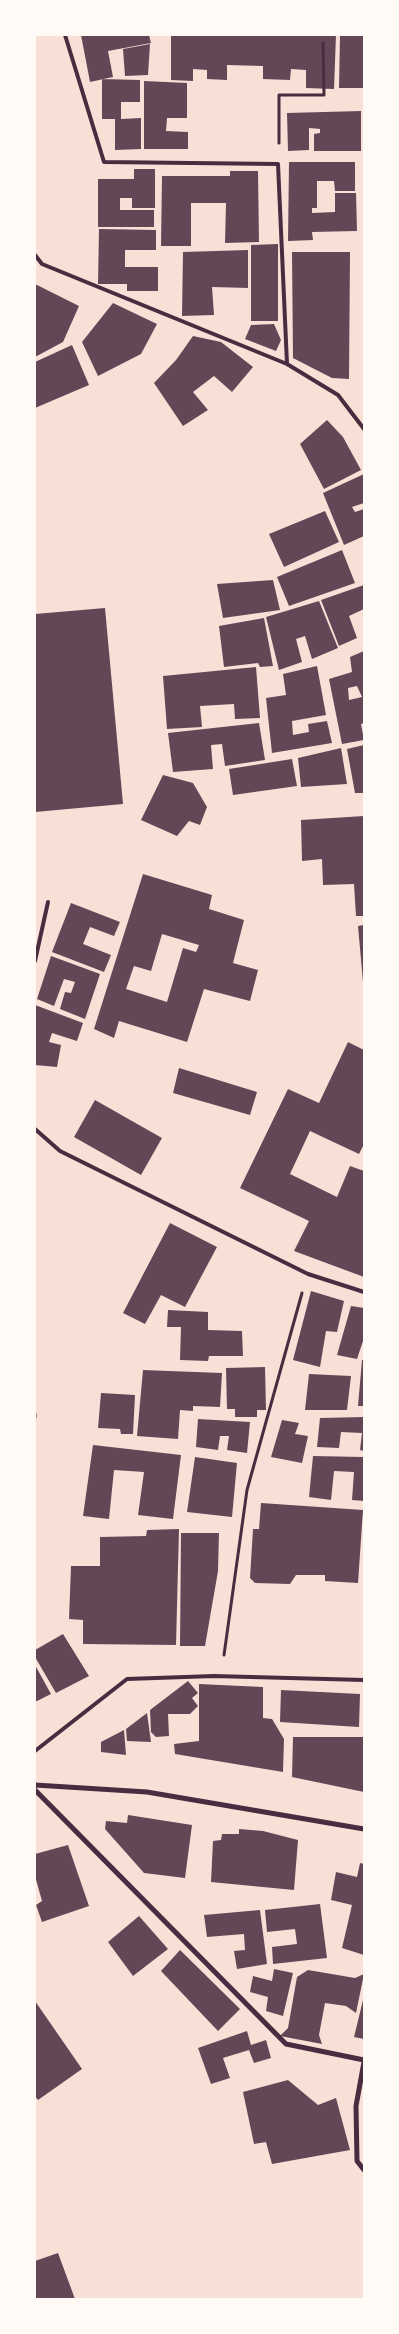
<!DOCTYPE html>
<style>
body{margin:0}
#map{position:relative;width:399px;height:2334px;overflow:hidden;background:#f7e1d7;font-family:"Varela Round",sans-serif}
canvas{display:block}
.frame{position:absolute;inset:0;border:36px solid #fffaf5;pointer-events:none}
</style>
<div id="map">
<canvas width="399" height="2334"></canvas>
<div class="frame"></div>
</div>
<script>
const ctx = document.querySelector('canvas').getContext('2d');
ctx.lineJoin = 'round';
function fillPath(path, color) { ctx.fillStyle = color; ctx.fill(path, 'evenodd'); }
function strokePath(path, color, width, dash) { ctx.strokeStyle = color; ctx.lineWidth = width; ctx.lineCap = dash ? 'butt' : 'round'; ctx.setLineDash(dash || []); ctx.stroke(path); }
fillPath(new Path2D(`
 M 81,35 L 149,35 L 151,43 L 108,51 L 113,77 L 90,82 Z
 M 171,35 L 336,35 L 334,89 L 306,88 L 306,70 L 291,69 L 290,80 L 263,79 L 263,66 L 227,65 L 227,80 L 207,79 L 207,70 L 193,69 L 193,81 L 171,80 Z
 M 340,35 L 364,35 L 364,88 L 339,88 Z
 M 150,44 L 148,75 L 125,76 L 123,49 Z
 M 102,79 L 140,80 L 140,102 L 121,102 L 121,119 L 141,118 L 141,149 L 115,150 L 115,119 L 102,119 Z
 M 144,81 L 187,83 L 187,118 L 167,118 L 166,131 L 188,132 L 188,149 L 144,149 Z
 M 361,111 L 361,151 L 314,151 L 314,134 L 320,133 L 320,129 L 309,128 L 309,150 L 288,151 L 287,113 Z
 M 289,162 L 355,162 L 355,191 L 335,191 L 334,181 L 317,181 L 317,208 L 312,208 L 312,213 L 335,212 L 335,193 L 356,193 L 357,231 L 312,232 L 313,240 L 288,241 Z
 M 134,169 L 155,169 L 155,208 L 132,208 L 132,198 L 120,198 L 120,210 L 154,210 L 154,227 L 98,227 L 98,179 L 134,179 Z
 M 230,171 L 258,171 L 259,242 L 225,243 L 226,203 L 191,203 L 191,246 L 161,246 L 162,176 L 230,176 Z
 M 99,229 L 156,230 L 156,250 L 125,250 L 125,267 L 158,267 L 158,291 L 127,291 L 127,284 L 98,284 Z
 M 278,244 L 278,321 L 251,321 L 251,245 Z
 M 248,250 L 248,288 L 212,287 L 214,315 L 182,316 L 183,252 Z
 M 292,252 L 350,252 L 349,379 L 332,378 L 293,358 Z
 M 35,284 L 79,306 L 63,342 L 35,357 Z
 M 113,303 L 157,324 L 141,354 L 98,376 L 82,342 Z
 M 274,324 L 281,340 L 276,351 L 245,339 L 251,325 Z
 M 193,336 L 221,342 L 253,367 L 232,392 L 214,376 L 193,392 L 208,410 L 183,426 L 154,383 L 176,360 Z
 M 72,345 L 89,385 L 35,408 L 35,362 Z
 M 327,420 L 343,437 L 361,470 L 324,489 L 300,444 Z
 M 364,474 L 364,503 L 352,507 L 355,512 L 364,509 L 364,536 L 344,545 L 323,493 Z
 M 325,511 L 339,542 L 284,567 L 269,534 Z
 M 342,550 L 355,583 L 289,606 L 277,577 Z
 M 273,580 L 280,610 L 223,618 L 217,584 Z
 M 364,585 L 364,609 L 349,616 L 357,638 L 339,646 L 321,600 Z
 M 319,601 L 338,648 L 312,659 L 305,636 L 296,639 L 302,662 L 279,670 L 266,617 Z
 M 105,608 L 123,804 L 35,812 L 35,614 Z
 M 264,618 L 273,666 L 260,667 L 258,663 L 224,667 L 219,626 Z
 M 364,651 L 364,723 L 361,724 L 364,740 L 342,744 L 329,679 L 352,672 L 350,657 ZM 357,686 L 362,697 L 349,700 L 348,688 Z
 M 317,666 L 326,715 L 292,721 L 293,735 L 309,732 L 308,724 L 327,721 L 332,743 L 272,753 L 266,698 L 286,695 L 283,674 Z
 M 256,667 L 260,718 L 235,719 L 234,704 L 200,706 L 202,727 L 167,729 L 163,676 Z
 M 259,723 L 265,760 L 225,766 L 222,744 L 211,745 L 213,769 L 173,772 L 168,733 Z
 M 364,745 L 364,793 L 355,793 L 347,749 Z
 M 341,748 L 347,784 L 301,787 L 298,758 Z
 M 292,759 L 297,786 L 233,795 L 229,769 Z
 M 163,775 L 193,783 L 207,807 L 200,825 L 189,821 L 177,836 L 141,820 Z
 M 364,816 L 364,916 L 356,916 L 354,884 L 323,885 L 322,859 L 302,861 L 301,820 Z
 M 143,874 L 212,895 L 209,909 L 244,920 L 233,963 L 258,970 L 250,1001 L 204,989 L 187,1042 L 119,1021 L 114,1038 L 94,1029 ZM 162,934 L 199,945 L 196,952 L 183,948 L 167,1002 L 126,989 L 134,966 L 151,971 Z
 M 71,903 L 120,922 L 114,936 L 90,927 L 83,944 L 111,955 L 104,972 L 52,952 Z
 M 364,925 L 364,982 L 363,982 L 358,926 Z
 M 51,956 L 100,974 L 85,1019 L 60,1009 L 65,992 L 71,993 L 75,982 L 64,979 L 54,1006 L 37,999 Z
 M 35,1005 L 83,1023 L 77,1041 L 52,1033 L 49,1042 L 61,1045 L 57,1067 L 35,1065 Z
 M 348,1042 L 364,1050 L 364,1144 L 359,1154 L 310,1131 L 290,1174 L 337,1197 L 350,1166 L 364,1171 L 364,1277 L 294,1251 L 309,1221 L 240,1188 L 288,1089 L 319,1103 Z
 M 179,1068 L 257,1092 L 250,1115 L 173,1093 Z
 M 95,1100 L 162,1138 L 141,1175 L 74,1137 Z
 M 170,1223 L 217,1247 L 185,1307 L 161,1295 L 145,1324 L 123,1313 Z
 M 311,1291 L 344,1301 L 337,1332 L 326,1331 L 320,1367 L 293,1360 Z
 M 351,1306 L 364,1308 L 364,1338 L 357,1359 L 337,1355 Z
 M 168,1310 L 208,1312 L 208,1330 L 242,1331 L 243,1356 L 209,1356 L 208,1361 L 180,1360 L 181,1327 L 167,1327 Z
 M 362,1360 L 364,1360 L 364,1406 L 358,1406 Z
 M 265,1367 L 266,1410 L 257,1410 L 257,1417 L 235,1417 L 235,1409 L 227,1409 L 226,1368 Z
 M 143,1370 L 222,1373 L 220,1407 L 193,1406 L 193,1411 L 180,1410 L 178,1439 L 137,1436 Z
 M 309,1374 L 351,1376 L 347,1410 L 305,1410 Z
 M 101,1393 L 135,1395 L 133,1434 L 121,1434 L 120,1429 L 98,1428 Z
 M 364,1417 L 364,1451 L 360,1450 L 362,1433 L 341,1432 L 339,1448 L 317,1447 L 320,1418 Z
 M 198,1419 L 250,1422 L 247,1453 L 227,1450 L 229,1436 L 220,1436 L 218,1450 L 196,1447 Z
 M 282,1420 L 299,1423 L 295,1434 L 308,1436 L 302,1463 L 271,1457 Z
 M 93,1445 L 181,1455 L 173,1519 L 138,1515 L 144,1472 L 114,1470 L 109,1519 L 83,1516 Z
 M 313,1456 L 364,1457 L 364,1501 L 352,1500 L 354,1472 L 334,1471 L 331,1500 L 309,1497 Z
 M 195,1457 L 237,1463 L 232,1517 L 187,1512 Z
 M 261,1503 L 363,1510 L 358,1583 L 325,1581 L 325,1575 L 296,1575 L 290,1584 L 255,1583 L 250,1578 L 253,1529 L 259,1529 Z
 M 179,1529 L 176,1645 L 83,1644 L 83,1620 L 69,1619 L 71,1566 L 100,1566 L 100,1537 L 146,1536 L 147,1530 Z
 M 181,1533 L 219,1533 L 218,1571 L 205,1646 L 180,1646 Z
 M 63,1634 L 89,1676 L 56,1693 L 35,1657 L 35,1650 Z
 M 35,1665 L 51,1694 L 35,1702 Z
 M 188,1681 L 198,1693 L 192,1698 L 198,1706 L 190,1714 L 168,1714 L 169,1736 L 156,1737 L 151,1732 L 150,1710 Z
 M 199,1684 L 263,1687 L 263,1718 L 272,1719 L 284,1739 L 283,1772 L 175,1754 L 174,1744 L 199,1741 Z
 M 281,1690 L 360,1694 L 359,1727 L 280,1722 Z
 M 147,1713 L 151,1742 L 127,1741 L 126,1729 Z
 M 124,1730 L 126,1755 L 101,1752 L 101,1742 Z
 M 293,1737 L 364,1737 L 364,1792 L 292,1777 Z
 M 128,1815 L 192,1825 L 185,1878 L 144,1873 L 105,1829 L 106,1821 L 127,1823 Z
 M 239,1829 L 263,1831 L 298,1840 L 294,1890 L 211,1882 L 213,1841 L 221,1840 L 222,1834 L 239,1834 Z
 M 68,1845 L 89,1906 L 42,1922 L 36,1905 L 42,1901 L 35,1876 L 35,1854 Z
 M 360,1863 L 364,1864 L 364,1955 L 342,1948 L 352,1905 L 331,1900 L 336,1872 L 357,1877 Z
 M 320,1904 L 327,1958 L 273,1964 L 272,1947 L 297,1944 L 295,1929 L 267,1932 L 265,1910 Z
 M 260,1910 L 267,1964 L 237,1969 L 234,1951 L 245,1950 L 244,1934 L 207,1937 L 204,1915 Z
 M 139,1916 L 168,1949 L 133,1976 L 108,1942 Z
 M 180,1950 L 240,2009 L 218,2031 L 161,1971 Z
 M 274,1969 L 293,1973 L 283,2016 L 266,2011 L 268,1997 L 250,1992 L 253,1976 L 272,1981 Z
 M 308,1970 L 355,1978 L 364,1974 L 356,2013 L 346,2006 L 325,2003 L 319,2035 L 322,2044 L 280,2036 L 288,2028 L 297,1977 Z
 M 364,1996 L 364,2039 L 354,2037 Z
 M 35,2001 L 82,2069 L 38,2100 L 35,2096 Z
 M 247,2031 L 251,2045 L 266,2040 L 271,2058 L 254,2063 L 249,2050 L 223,2058 L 230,2078 L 211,2084 L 198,2048 Z
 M 288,2080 L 318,2105 L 336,2098 L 350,2150 L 272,2164 L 266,2142 L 254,2144 L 243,2092 Z
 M 58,2253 L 75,2299 L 35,2299 L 35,2261 Z`), '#644757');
strokePath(new Path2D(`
 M 279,143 L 279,95 L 324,95 L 323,43
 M 35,1414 L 35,1417
 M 224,1655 L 247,1490 L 302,1293`), '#4a2c40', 3);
strokePath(new Path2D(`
 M 65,35 L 104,162 L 278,164 L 287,364
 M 35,255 L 42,264 L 287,364 L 338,395 L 364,429
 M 35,961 L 48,902
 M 35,1129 L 60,1151 L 308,1274 L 364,1292
 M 35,1751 L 127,1679 L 214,1676 L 364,1680`), '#4a2c40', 4);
strokePath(new Path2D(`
 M 35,1785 L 147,1792 L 364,1829
 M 35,1790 L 286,2044 L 364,2060
 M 364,2062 L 356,2106 L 357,2161 L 364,2170`), '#4a2c40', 5);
</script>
